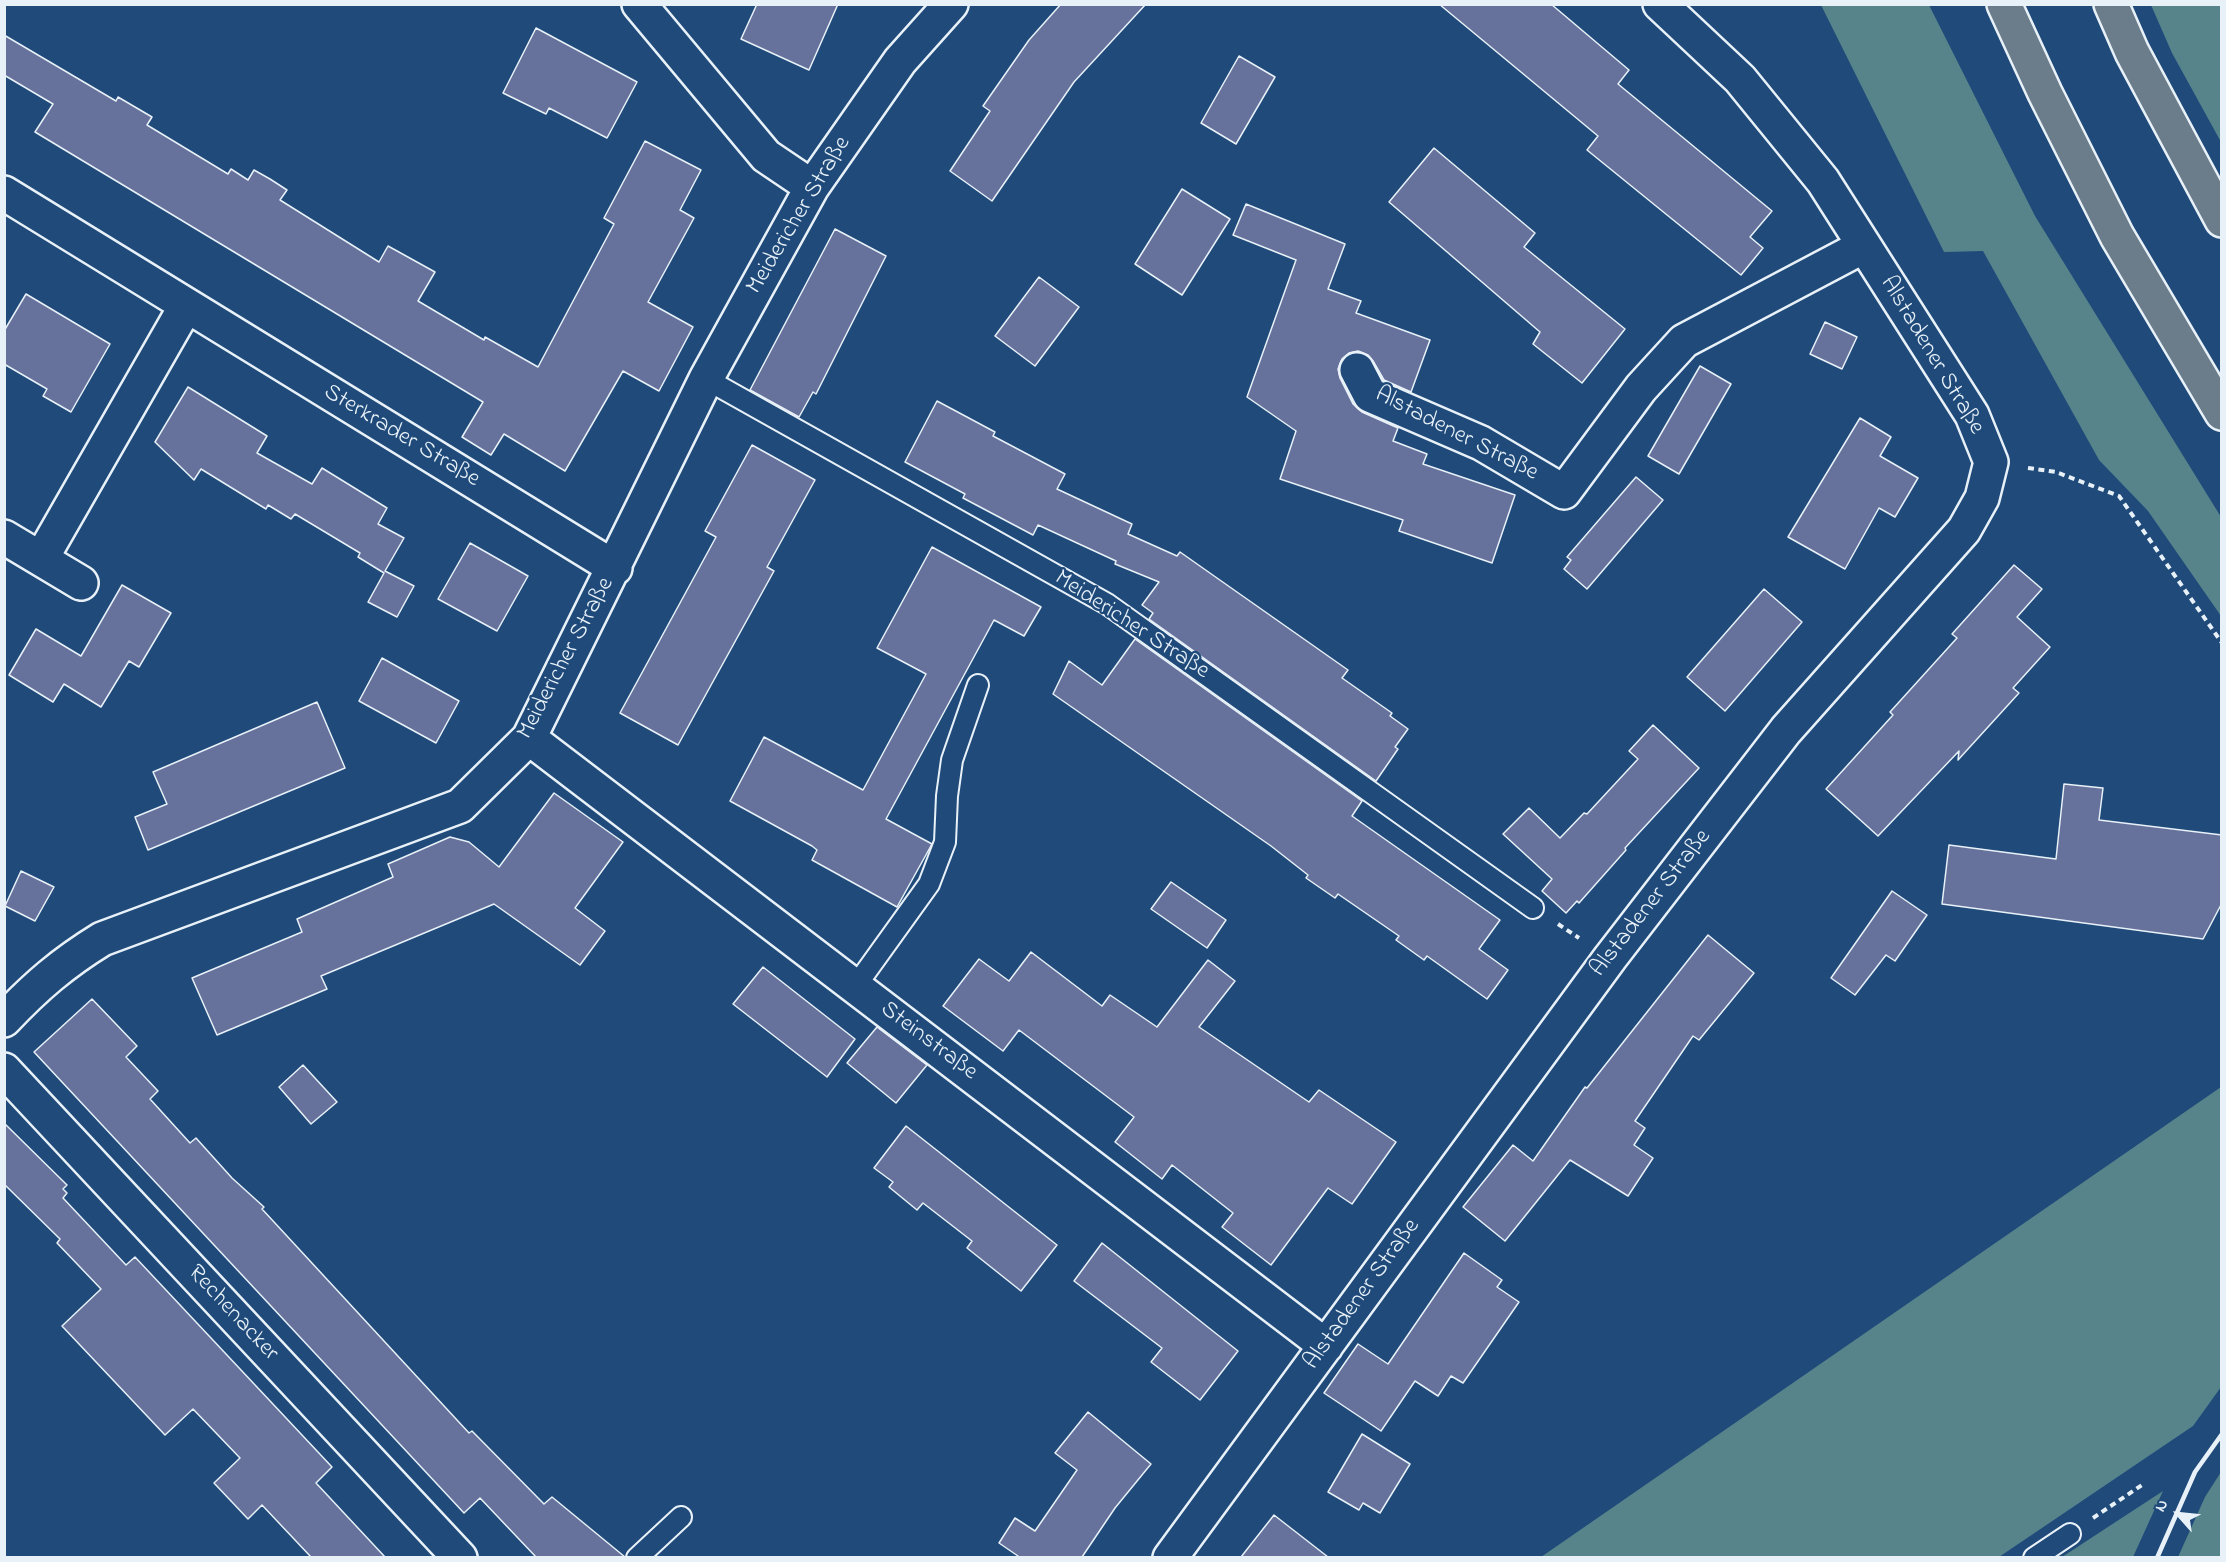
<!DOCTYPE html>
<meta charset="utf-8">
<style>
body{margin:0}
#map{position:relative;width:2226px;height:1562px;overflow:hidden;background:#1f4a7a;font-family:"Indie Flower",sans-serif}
canvas{display:block}
.frame{position:absolute;inset:0;border:6px solid #e8f1f8;pointer-events:none}
.north{position:absolute;left:2148px;top:1484px;width:60px;height:60px;-webkit-text-stroke:4px #1f4a7a;paint-order:stroke;rotate:297deg;font-size:16px;font-weight:700;line-height:24px;text-align:center;color:#e8f1f8}
.north::after{content:'';display:block;margin:auto;width:21px;height:27px;background:#e8f1f8;clip-path:polygon(50% 0,100% 100%,50% 72%,0 100%)}
</style>
<div id="map">
<canvas width="2226" height="1562"></canvas>
<div class="frame"></div>
<div class="north">N</div>
</div>
<script>
const ctx = document.querySelector('canvas').getContext('2d');
ctx.lineJoin = 'round';
function fillPath(path, color) { ctx.fillStyle = color; ctx.fill(path, 'evenodd'); }
function strokePath(path, color, width, dash) { ctx.strokeStyle = color; ctx.lineWidth = width; ctx.lineCap = dash ? 'butt' : 'round'; ctx.setLineDash(dash || []); ctx.stroke(path); }
function label(font, color, halo, rows, align = 'center') {
  ctx.font = font + ' "Indie Flower",sans-serif'; ctx.lineWidth = 4.5; ctx.setLineDash([]); ctx.textBaseline = 'middle'; ctx.strokeStyle = halo; ctx.fillStyle = color; for (const [text, x, y, turn = 0] of rows) {
    ctx.save(); ctx.translate(x, y); ctx.rotate((+turn || 0) * Math.PI / 180); ctx.textAlign = isNaN(turn) ? turn : align; if (halo) ctx.strokeText(text, 0, 0); ctx.fillText(text, 0, 0); ctx.restore();
  }
}
fillPath(new Path2D(`
 M 1821,5 L 1929,5 L 2035,216 L 2221,517 L 2221,616 L 2148,511 L 2099,460 L 1983,251 L 1944,252 Z
 M 2151,5 L 2221,5 L 2221,142 L 2172,53 Z
 M 2221,1087 L 2221,1387 L 2193,1426 L 1999,1557 L 1541,1557 Z
 M 2221,1472 L 2221,1557 L 2178,1557 L 2205,1497 Z
 M 2163,1491 L 2133,1557 L 2062,1557 Z`), '#57838b');
const building = new Path2D(`
 M 757,4 L 838,4 L 809,70 L 741,39 Z
 M 1061,4 L 1146,4 L 1074,82 L 992,201 L 950,171 L 990,111 L 983,106 L 1029,40 Z
 M 1439,4 L 1551,4 L 1629,70 L 1618,84 L 1772,211 L 1750,237 L 1763,248 L 1741,275 L 1587,150 L 1598,136 Z
 M 536,28 L 637,82 L 607,138 L 549,108 L 546,114 L 503,93 Z
 M 4,35 L 116,101 L 118,97 L 152,117 L 147,125 L 228,174 L 231,169 L 248,180 L 254,170 L 270,179 L 287,190 L 280,200 L 379,262 L 388,246 L 435,272 L 418,301 L 484,340 L 485,337 L 538,367 L 614,224 L 604,218 L 645,141 L 701,170 L 680,210 L 694,218 L 648,302 L 693,327 L 659,391 L 623,371 L 565,471 L 504,434 L 491,455 L 462,437 L 483,402 L 35,132 L 53,104 L 4,75 Z
 M 1239,56 L 1275,77 L 1236,144 L 1201,123 Z
 M 1434,148 L 1535,233 L 1524,247 L 1625,329 L 1582,383 L 1533,344 L 1540,332 L 1389,202 Z
 M 1182,189 L 1230,219 L 1182,295 L 1135,264 Z
 M 1246,204 L 1345,244 L 1328,289 L 1361,301 L 1356,313 L 1430,340 L 1411,392 L 1384,380 L 1373,361 L 1368,355 L 1358,351 L 1349,353 L 1342,359 L 1338,369 L 1340,378 L 1353,404 L 1362,412 L 1398,428 L 1393,441 L 1427,454 L 1423,464 L 1515,495 L 1492,563 L 1399,531 L 1403,520 L 1280,479 L 1296,431 L 1247,397 L 1296,260 L 1233,235 Z
 M 835,229 L 886,256 L 816,394 L 813,392 L 799,417 L 750,390 Z
 M 1039,277 L 1079,307 L 1035,366 L 995,336 Z
 M 26,294 L 110,344 L 71,412 L 43,396 L 47,389 L 4,364 L 4,331 Z
 M 1825,322 L 1857,337 L 1842,369 L 1810,354 Z
 M 1700,366 L 1731,384 L 1679,474 L 1648,456 Z
 M 188,387 L 267,436 L 257,453 L 312,484 L 322,468 L 387,508 L 378,524 L 404,538 L 385,571 L 414,586 L 397,617 L 368,602 L 384,573 L 358,557 L 360,553 L 295,514 L 291,519 L 268,505 L 266,509 L 201,469 L 194,480 L 155,442 Z
 M 937,401 L 995,432 L 993,436 L 1065,474 L 1057,489 L 1132,524 L 1128,534 L 1177,556 L 1180,552 L 1348,670 L 1342,678 L 1392,713 L 1390,716 L 1408,729 L 1395,747 L 1398,749 L 1376,781 L 1149,619 L 1153,613 L 1142,605 L 1159,582 L 1115,564 L 1116,561 L 1038,525 L 1033,535 L 963,498 L 965,494 L 905,462 Z
 M 1860,418 L 1891,437 L 1880,456 L 1918,478 L 1895,517 L 1879,508 L 1845,569 L 1788,537 Z
 M 752,445 L 815,480 L 767,567 L 774,571 L 678,745 L 620,713 L 716,537 L 705,531 Z
 M 1636,477 L 1663,500 L 1587,589 L 1564,569 L 1571,560 L 1567,557 Z
 M 470,543 L 528,576 L 497,631 L 438,599 Z
 M 932,547 L 1041,607 L 1024,636 L 994,620 L 886,819 L 932,844 L 897,907 L 812,860 L 817,850 L 812,846 L 730,801 L 764,737 L 863,790 L 926,674 L 877,648 Z
 M 2014,565 L 2042,589 L 2017,617 L 2050,647 L 2013,688 L 2019,693 L 1958,760 L 1959,751 L 1878,836 L 1826,789 L 1893,715 L 1890,712 L 1957,638 L 1952,634 Z
 M 122,585 L 171,613 L 139,667 L 129,661 L 101,707 L 64,684 L 53,702 L 9,675 L 36,629 L 81,656 Z
 M 1764,589 L 1802,622 L 1725,711 L 1687,677 Z
 M 1135,639 L 1362,801 L 1352,816 L 1500,920 L 1479,949 L 1508,970 L 1487,999 L 1427,956 L 1424,960 L 1396,940 L 1399,936 L 1338,894 L 1335,898 L 1306,878 L 1308,875 L 1271,846 L 1053,694 L 1069,661 L 1102,685 Z
 M 382,658 L 459,701 L 436,743 L 359,701 Z
 M 317,702 L 345,768 L 148,850 L 135,817 L 167,804 L 153,772 Z
 M 1653,725 L 1699,768 L 1625,848 L 1626,850 L 1579,903 L 1577,901 L 1566,913 L 1542,891 L 1552,879 L 1503,834 L 1529,808 L 1560,838 L 1584,813 L 1587,814 L 1638,759 L 1629,751 Z
 M 2064,784 L 2103,788 L 2099,820 L 2222,835 L 2222,903 L 2203,939 L 1942,904 L 1949,845 L 2056,859 Z
 M 554,793 L 623,842 L 575,908 L 605,931 L 580,965 L 494,904 L 321,976 L 327,989 L 217,1035 L 192,978 L 302,932 L 297,919 L 393,877 L 388,864 L 450,837 L 469,842 L 499,867 Z
 M 21,871 L 54,887 L 35,921 L 5,906 Z
 M 1171,882 L 1226,920 L 1207,948 L 1151,909 Z
 M 1892,891 L 1927,915 L 1895,961 L 1886,955 L 1855,995 L 1831,978 Z
 M 1708,935 L 1754,973 L 1699,1040 L 1693,1036 L 1635,1121 L 1645,1128 L 1634,1145 L 1653,1158 L 1628,1196 L 1570,1160 L 1505,1241 L 1463,1207 L 1513,1145 L 1533,1161 L 1585,1087 L 1587,1088 Z
 M 1031,952 L 1102,1006 L 1110,995 L 1157,1027 L 1208,960 L 1235,981 L 1199,1027 L 1309,1102 L 1319,1090 L 1396,1142 L 1352,1204 L 1328,1188 L 1271,1265 L 1222,1227 L 1233,1213 L 1172,1165 L 1162,1179 L 1115,1142 L 1134,1117 L 1019,1030 L 1003,1051 L 943,1006 L 979,959 L 1009,981 Z
 M 763,967 L 855,1039 L 827,1077 L 733,1004 Z
 M 92,999 L 137,1046 L 126,1057 L 158,1091 L 150,1099 L 190,1143 L 196,1138 L 232,1178 L 264,1207 L 262,1209 L 469,1433 L 472,1431 L 544,1504 L 552,1497 L 625,1557 L 536,1557 L 480,1498 L 464,1513 L 34,1052 Z
 M 877,1027 L 927,1065 L 896,1103 L 847,1063 Z
 M 303,1065 L 337,1102 L 311,1124 L 279,1087 Z
 M 4,1123 L 67,1185 L 63,1189 L 67,1193 L 63,1198 L 126,1265 L 135,1257 L 332,1467 L 316,1483 L 385,1557 L 311,1557 L 262,1505 L 248,1519 L 214,1483 L 240,1458 L 193,1409 L 165,1435 L 62,1326 L 101,1289 L 57,1243 L 60,1239 L 4,1184 Z
 M 906,1126 L 1057,1245 L 1021,1291 L 967,1248 L 972,1241 L 923,1203 L 917,1210 L 889,1187 L 893,1182 L 874,1168 Z
 M 1102,1243 L 1238,1351 L 1200,1400 L 1151,1362 L 1162,1348 L 1074,1281 Z
 M 1464,1253 L 1502,1280 L 1497,1287 L 1519,1302 L 1463,1383 L 1451,1376 L 1438,1396 L 1415,1381 L 1381,1431 L 1324,1393 L 1358,1344 L 1388,1364 Z
 M 1088,1412 L 1151,1464 L 1115,1508 L 1082,1557 L 1017,1557 L 1018,1556 L 999,1543 L 1015,1518 L 1035,1531 L 1077,1470 L 1055,1453 Z
 M 1362,1434 L 1410,1464 L 1380,1513 L 1363,1503 L 1359,1510 L 1328,1492 Z
 M 1274,1515 L 1328,1557 L 1241,1557 Z`);
fillPath(building, '#66729c');
strokePath(building, '#e8f1f8', 1.5);
const lane = new Path2D(`
 M 706,379 L 1107,604 L 1533,908
 M 855,987 L 929,884 L 945,842 L 947,796 L 952,760 L 978,685
 M 637,1558 L 681,1517
 M 2034,1558 L 2070,1534`);
const street = new Path2D(`
 M 639,4 L 766,156 L 812,187
 M 4,193 L 615,568
 M 1357,370 L 1370,395 L 1481,443 L 1564,492 L 1641,388 L 1684,341 L 1864,246
 M 4,537 L 81,583
 M 41,559 L 186,306
 M 529,738 L 1326,1346
 M 4,1020 C 36,986 63,963 102,939 L 460,806 L 529,738 L 706,379 L 812,187 L 900,61 L 951,4
 M 4,1070 L 460,1558
 M 1170,1558 L 1610,958 L 1786,730 L 1964,530 L 1982,498 L 1991,462 L 1972,415 L 1823,181 L 1740,79 L 1660,4`);
const highway = new Path2D(`
 M 2004,4 L 2045,93 L 2117,236 L 2222,413
 M 2111,4 L 2132,52 L 2222,220`);
strokePath(lane, '#e8f1f8', 24);
strokePath(street, '#e8f1f8', 38);
strokePath(highway, '#e8f1f8', 38);
strokePath(new Path2D(`
 M 2028,468 L 2056,472 L 2119,496 L 2222,643
 M 1558,924 L 1579,938
 M 2093,1518 L 2142,1485`), '#e8f1f8', 4, [6, 4.5]);
strokePath(lane, '#1f4a7a', 20);
strokePath(street, '#1f4a7a', 33);
strokePath(highway, '#6b7d8b', 33);
strokePath(new Path2D(`
 M 2157,1558 L 2195,1472 L 2222,1434`), '#e8f1f8', 4.5);
label('24px', '#e8f1f8', '#1f4a7a', [
 ["Meidericher Straße",800,216,-59],
 ["Alstadener Straße",1931,356,59],
 ["Alstadener Straße",1456,435,27],
 ["Sterkrader Straße",401,437,31],
 ["Meidericher Straße",1131,626,33],
 ["Meidericher Straße",567,659,-62],
 ["Alstadener Straße",1652,904,-52],
 ["Steinstraße",928,1042,37],
 ["Alstadener Straße",1363,1295,-54],
 ["Rechenacker",232,1314,47]
]);
</script>
